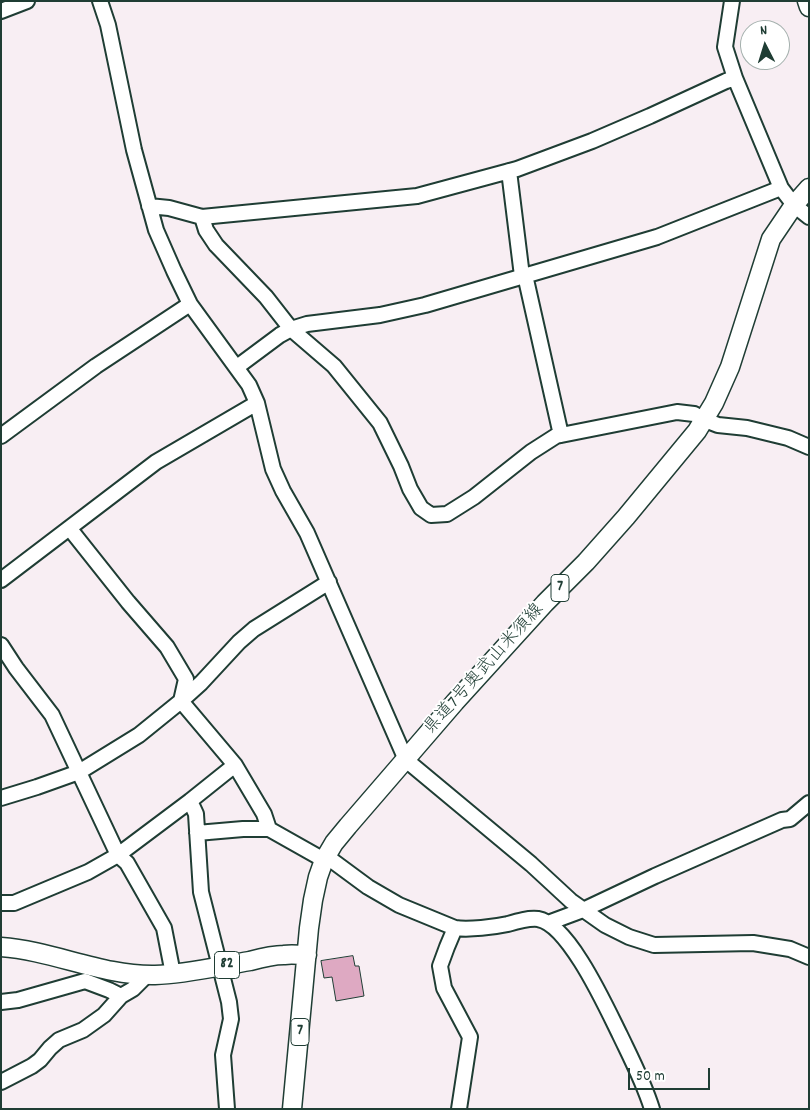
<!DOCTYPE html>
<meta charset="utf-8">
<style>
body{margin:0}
#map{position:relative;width:810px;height:1110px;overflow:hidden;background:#f8eef3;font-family:Dekko,sans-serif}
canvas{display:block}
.frame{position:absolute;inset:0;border:2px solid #1f3d34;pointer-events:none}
.north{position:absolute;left:740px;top:20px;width:50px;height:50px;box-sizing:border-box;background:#fff;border:1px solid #a5b1ae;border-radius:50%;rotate:355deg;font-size:14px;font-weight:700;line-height:20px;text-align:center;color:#1f3d34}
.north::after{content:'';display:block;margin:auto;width:18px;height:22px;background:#1f3d34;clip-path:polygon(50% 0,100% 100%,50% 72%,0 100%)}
.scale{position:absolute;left:628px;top:1068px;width:82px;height:22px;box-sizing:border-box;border:2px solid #1f3d34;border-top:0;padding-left:6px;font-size:15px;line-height:18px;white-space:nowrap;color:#1f3d34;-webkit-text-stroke:4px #fff;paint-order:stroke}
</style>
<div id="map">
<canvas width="810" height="1110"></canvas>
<div class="frame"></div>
<div class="north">N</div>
<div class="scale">50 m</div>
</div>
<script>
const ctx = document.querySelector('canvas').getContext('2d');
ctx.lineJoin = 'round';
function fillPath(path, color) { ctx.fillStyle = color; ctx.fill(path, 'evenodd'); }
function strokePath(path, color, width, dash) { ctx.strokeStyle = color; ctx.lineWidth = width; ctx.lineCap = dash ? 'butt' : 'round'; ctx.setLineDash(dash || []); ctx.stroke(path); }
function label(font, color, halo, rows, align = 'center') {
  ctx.font = font + ' Dekko,"Klee One",sans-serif'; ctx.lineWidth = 4; ctx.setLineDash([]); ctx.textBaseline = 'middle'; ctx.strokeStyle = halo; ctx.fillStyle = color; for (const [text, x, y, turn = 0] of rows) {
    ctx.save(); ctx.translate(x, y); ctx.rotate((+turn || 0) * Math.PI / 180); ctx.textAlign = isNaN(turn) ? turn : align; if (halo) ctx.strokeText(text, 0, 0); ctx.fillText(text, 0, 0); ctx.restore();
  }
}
const building = new Path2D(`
 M 353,956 L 355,966 L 359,966 L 364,996 L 336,1001 L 332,977 L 324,978 L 321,961 Z`);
fillPath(building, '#dea9c2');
strokePath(building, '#1f3d34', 1);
const minor = new Path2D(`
 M 100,1 L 108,25 L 134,150 L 156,230 L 174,271 L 190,304 L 249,385 L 257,403 L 273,469 L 283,491 L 307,533 L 406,760 L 531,864 L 571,901 L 605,925 L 629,937 L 654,945 L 753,943 L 790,949 L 809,957
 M 732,1 L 725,47 L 735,78 L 781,188 L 794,205 L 809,217
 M 1,11 L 27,1
 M 509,171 L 522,276
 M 149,206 L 169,208 L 202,217 L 417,196 L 517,169 L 592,141 L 650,116 L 726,81 L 735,78
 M 202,217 L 206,230 L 216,245 L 266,297 L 291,329 L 334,366 L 380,423 L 401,466 L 410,489 L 421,508 L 431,515 L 447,514 L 474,497 L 531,452 L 556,436 L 677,412 L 694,414 L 705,420 L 718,425 L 747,428 L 788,438 L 809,447
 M 525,275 L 561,435
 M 237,367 L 280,335 L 291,329 L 307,324 L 380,315 L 425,305 L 657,237 L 781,188
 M 1,436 L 96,366 L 190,304
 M 70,529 L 128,602 L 167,647 L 186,679 L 181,701
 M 1,580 L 156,462 L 257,403
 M 1,645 L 16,668 L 52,715 L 118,855 L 127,863 L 164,928 L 173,974
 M 181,701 L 235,765 L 264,814 L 269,829
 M 1,798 L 37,787 L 79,772 L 139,735 L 181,701 L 201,683 L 239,642 L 254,629 L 329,582
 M 190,801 L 196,814 L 201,892 L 229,1002 L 231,1019 L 223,1055 L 227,1109
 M 197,833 L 243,829 L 269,829 L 324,860
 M 326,856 L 368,887 L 399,905 L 455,928 C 469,930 494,927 508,924 C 518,921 528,918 538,919 C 569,924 607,1009 620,1035 C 632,1060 644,1083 652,1109
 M 1,903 L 14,903 L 88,872 L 118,855 L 190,801 L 235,765
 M 548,923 L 583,910 L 655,876 L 782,820 L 790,819 L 809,803
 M 455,928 L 447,947 L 440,966 L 444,988 L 470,1037 L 459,1109
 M 1,1002 L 18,1000 L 85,981 L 109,990 L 121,996
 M 1,1082 L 32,1066 L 40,1060 L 50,1048 L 59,1040 L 83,1030 L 104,1015 L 121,996 L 133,989 L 147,975`);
const major = new Path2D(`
 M 807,1 L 809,7
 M 1,947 C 54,951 102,976 155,975 C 187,974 219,966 250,961 C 261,958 272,955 284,955 C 291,954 299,955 307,955
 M 292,1109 L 309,928 L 313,900 L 318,877 L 324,860 L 334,843 L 348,826 L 455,702 L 545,603 L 586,562 L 626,517 L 697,431 L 714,403 L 730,367 L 771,239 L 794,205 L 809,188`);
strokePath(minor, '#1f3d34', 18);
strokePath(major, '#1f3d34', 21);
strokePath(minor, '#fff', 14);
strokePath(major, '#fff', 18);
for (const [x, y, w] of [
 [560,588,18],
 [227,965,25],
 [300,1032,18]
]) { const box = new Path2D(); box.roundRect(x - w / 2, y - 13.5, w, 27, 4); ctx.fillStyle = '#fff'; ctx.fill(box); strokePath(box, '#1f3d34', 1); }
label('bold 16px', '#1f3d34', null, [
 ["7",560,588],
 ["82",227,965],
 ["7",300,1032]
]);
label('18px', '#1f3d34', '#fff', [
 ["県道7号奥武山米須線",485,670,-48]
]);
</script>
